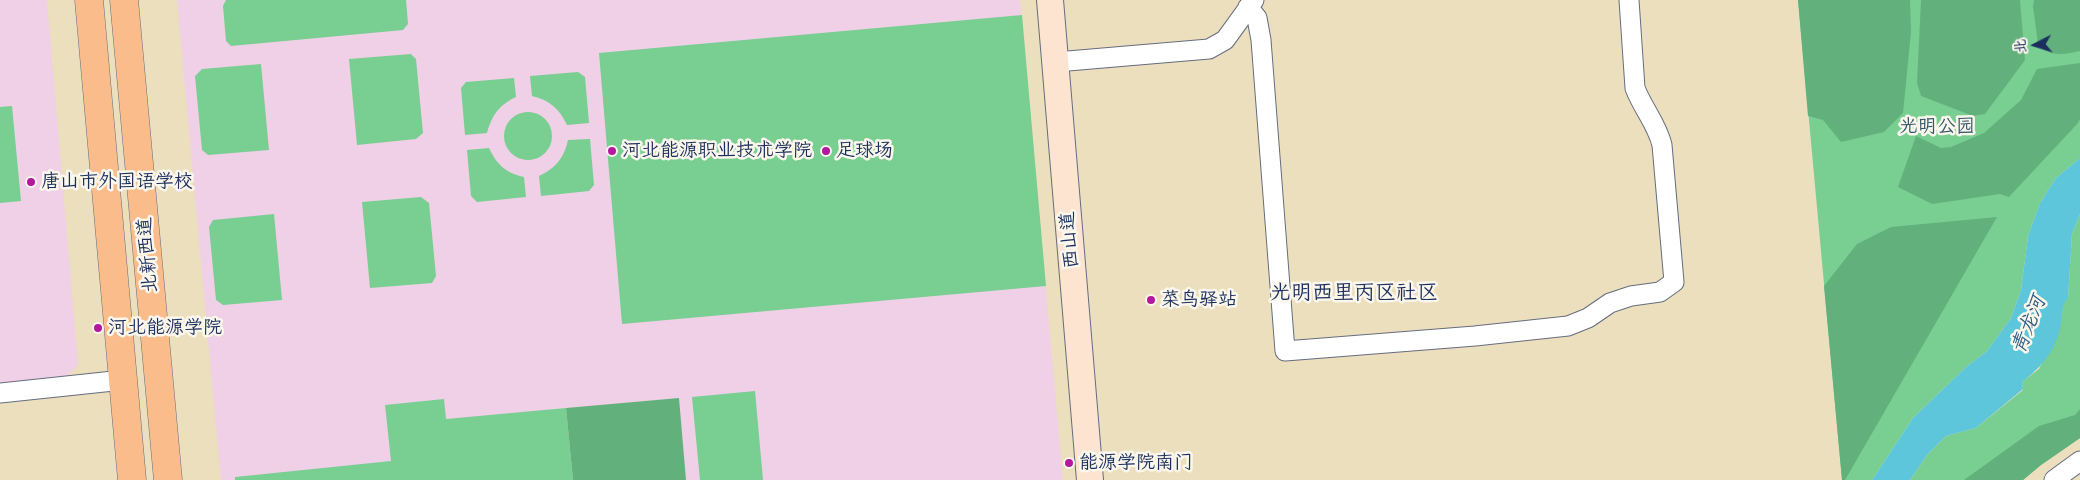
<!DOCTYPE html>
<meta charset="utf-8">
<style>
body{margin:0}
#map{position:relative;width:2080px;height:480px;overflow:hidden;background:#ecdfbd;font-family:"Patrick Hand","LXGW WenKai TC",sans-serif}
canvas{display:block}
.north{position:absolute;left:2010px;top:20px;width:50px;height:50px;-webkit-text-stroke:4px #fbf7ec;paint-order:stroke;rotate:265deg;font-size:14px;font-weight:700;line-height:20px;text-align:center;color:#1b2f5e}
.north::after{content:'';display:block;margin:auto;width:18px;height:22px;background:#1b2f5e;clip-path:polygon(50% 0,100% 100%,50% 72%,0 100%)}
</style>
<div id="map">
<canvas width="2080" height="480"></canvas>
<div class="north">北</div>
</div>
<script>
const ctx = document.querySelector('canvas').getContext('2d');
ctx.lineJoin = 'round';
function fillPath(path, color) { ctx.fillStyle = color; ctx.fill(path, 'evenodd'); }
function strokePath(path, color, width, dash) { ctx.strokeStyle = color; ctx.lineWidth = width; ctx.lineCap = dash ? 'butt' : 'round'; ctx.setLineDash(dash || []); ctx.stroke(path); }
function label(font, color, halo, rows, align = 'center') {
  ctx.font = font + ' "Patrick Hand","LXGW WenKai TC",sans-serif'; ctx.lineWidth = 5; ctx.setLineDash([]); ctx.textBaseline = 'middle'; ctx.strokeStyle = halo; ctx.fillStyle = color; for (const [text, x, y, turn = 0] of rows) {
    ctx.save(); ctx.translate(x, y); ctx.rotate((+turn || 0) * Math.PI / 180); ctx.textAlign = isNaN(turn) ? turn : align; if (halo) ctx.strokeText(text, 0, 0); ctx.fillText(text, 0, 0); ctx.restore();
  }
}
fillPath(new Path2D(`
 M 0,0 L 47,0 L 78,365 L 63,380 L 0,387 Z
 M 177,0 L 1020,0 L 1063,480 L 221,480 Z`), '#efd0e6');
fillPath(new Path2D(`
 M 226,0 L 406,0 L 408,24 L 403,30 L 231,46 L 226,41 L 223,6 Z
 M 1798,0 L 2080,0 L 2080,158 L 2056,178 L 2040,203 L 2028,236 L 2021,290 L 2011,318 L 1987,351 L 1966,367 L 1913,418 L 1872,480 L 1842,480 Z
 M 1022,15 L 1046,286 L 622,324 L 599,53 Z
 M 411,54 L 416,59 L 423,133 L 416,139 L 357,145 L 349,59 Z
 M 261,64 L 269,150 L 208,155 L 202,150 L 195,76 L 202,69 Z
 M 578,72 L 585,77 L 589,123 L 567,125 C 559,108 549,100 532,96 L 530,76 Z
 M 514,78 L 516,97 C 499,105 492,115 487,133 L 465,135 L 461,88 L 466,82 Z
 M 12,106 L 21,201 L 0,203 L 0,107 Z
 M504 136a24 24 0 1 1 48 0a24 24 0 1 1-48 0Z
 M 590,139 L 594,185 L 589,191 L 541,196 L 539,176 C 556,168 564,158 568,140 Z
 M 489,148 C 497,165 506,173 524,177 L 526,197 L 477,202 L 471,196 L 467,150 Z
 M 421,197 L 429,203 L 436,276 L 432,283 L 370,288 L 362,202 Z
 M 274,214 L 282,300 L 223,305 L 216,300 L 209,227 L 213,220 Z
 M 2080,214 L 2080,438 L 2041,465 L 2023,480 L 1910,480 L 1927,455 L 1946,436 L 1976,428 L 2023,390 L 2022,382 L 2039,369 L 2061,322 L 2062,305 L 2068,297 L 2072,234 Z
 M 755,391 L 763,480 L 700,480 L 692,397 Z
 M 444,399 L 446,419 L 566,408 L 573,480 L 235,480 L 235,477 L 391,461 L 385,405 Z`), '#79ce92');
fillPath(new Path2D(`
 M 1798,0 L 1910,0 L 1911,32 L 1903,113 L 1884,132 L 1841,142 L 1823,120 L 1808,116 Z
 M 1921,0 L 2020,0 L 2025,60 L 1985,114 L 1973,116 L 1921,96 L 1917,83 Z
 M 2034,0 L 2080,0 L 2080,51 C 2066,54 2048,58 2038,44 L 2033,6 Z
 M 2080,63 L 2080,119 L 2078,123 L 2009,197 L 2000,194 L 1932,204 L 1898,187 L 1916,136 L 1941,148 L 1951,147 L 1984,133 L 2021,100 L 2037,69 Z
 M 1997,217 L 1845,480 L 1842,480 L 1824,286 L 1857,244 L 1891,227 Z
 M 679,398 L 686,480 L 573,480 L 566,408 Z
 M 2080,409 L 2080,438 L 2041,465 L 2023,480 L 1964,480 L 2039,426 L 2075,415 Z`), '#62b17c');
fillPath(new Path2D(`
 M 2080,158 L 2080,214 L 2072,234 L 2068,298 C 2060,307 2063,312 2061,323 C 2057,349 2042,367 2022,382 L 2023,389 L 1976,428 L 1946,436 L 1927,455 L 1910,480 L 1872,480 L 1913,418 L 1966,367 L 1987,351 L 2011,318 L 2021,290 L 2028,236 L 2040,203 L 2056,178 Z`), '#5ec6da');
const street = new Path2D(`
 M 1248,7 L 1257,18 L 1261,40 L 1285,351 L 1475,336 L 1568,326 L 1588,318 L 1610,303 L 1631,296 L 1660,292 L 1674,282 L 1662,145 C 1657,124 1643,109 1635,88 L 1629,0
 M 1056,62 L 1209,49 L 1225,40 L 1254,0
 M 0,393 L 123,380
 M 2054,480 L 2080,461`);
const secondary = new Path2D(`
 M 1050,0 L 1090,480`);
const primary = new Path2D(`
 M 89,0 L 132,480
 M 124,0 L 168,480`);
strokePath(street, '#646d7f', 21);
strokePath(secondary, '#646d7f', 28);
strokePath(primary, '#646d7f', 29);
strokePath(street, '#fff', 19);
strokePath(secondary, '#fde4d0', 26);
strokePath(primary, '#f9bc8a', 28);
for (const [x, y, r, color] of [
 [612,151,5,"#b5179e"],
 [826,151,5,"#b5179e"],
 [31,182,5,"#b5179e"],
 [1151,300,5,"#b5179e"],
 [98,328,5,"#b5179e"],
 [1069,463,5,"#b5179e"]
]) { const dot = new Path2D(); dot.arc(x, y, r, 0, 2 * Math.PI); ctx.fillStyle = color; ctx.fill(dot); strokePath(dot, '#fbf7ec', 2); }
label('19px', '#32576b', '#fbf7ec', [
 ["光明公园",1937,127]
]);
label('19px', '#1b2f5e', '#fbf7ec', [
 ["河北能源职业技术学院",622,151],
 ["足球场",836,151],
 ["唐山市外国语学校",41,182],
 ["菜鸟驿站",1161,300],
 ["河北能源学院",108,328],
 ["能源学院南门",1079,463]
], 'left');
label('19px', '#1b2f5e', '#fbf7ec', [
 ["西山道",1070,240,-95],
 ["北新西道",148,255,-95]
]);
label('italic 20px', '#2f5c83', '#fbf7ec', [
 ["青龙河",2029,325,-68]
]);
label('21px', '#1b2f5e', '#fbf7ec', [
 ["光明西里丙区社区",1354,293]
]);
</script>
